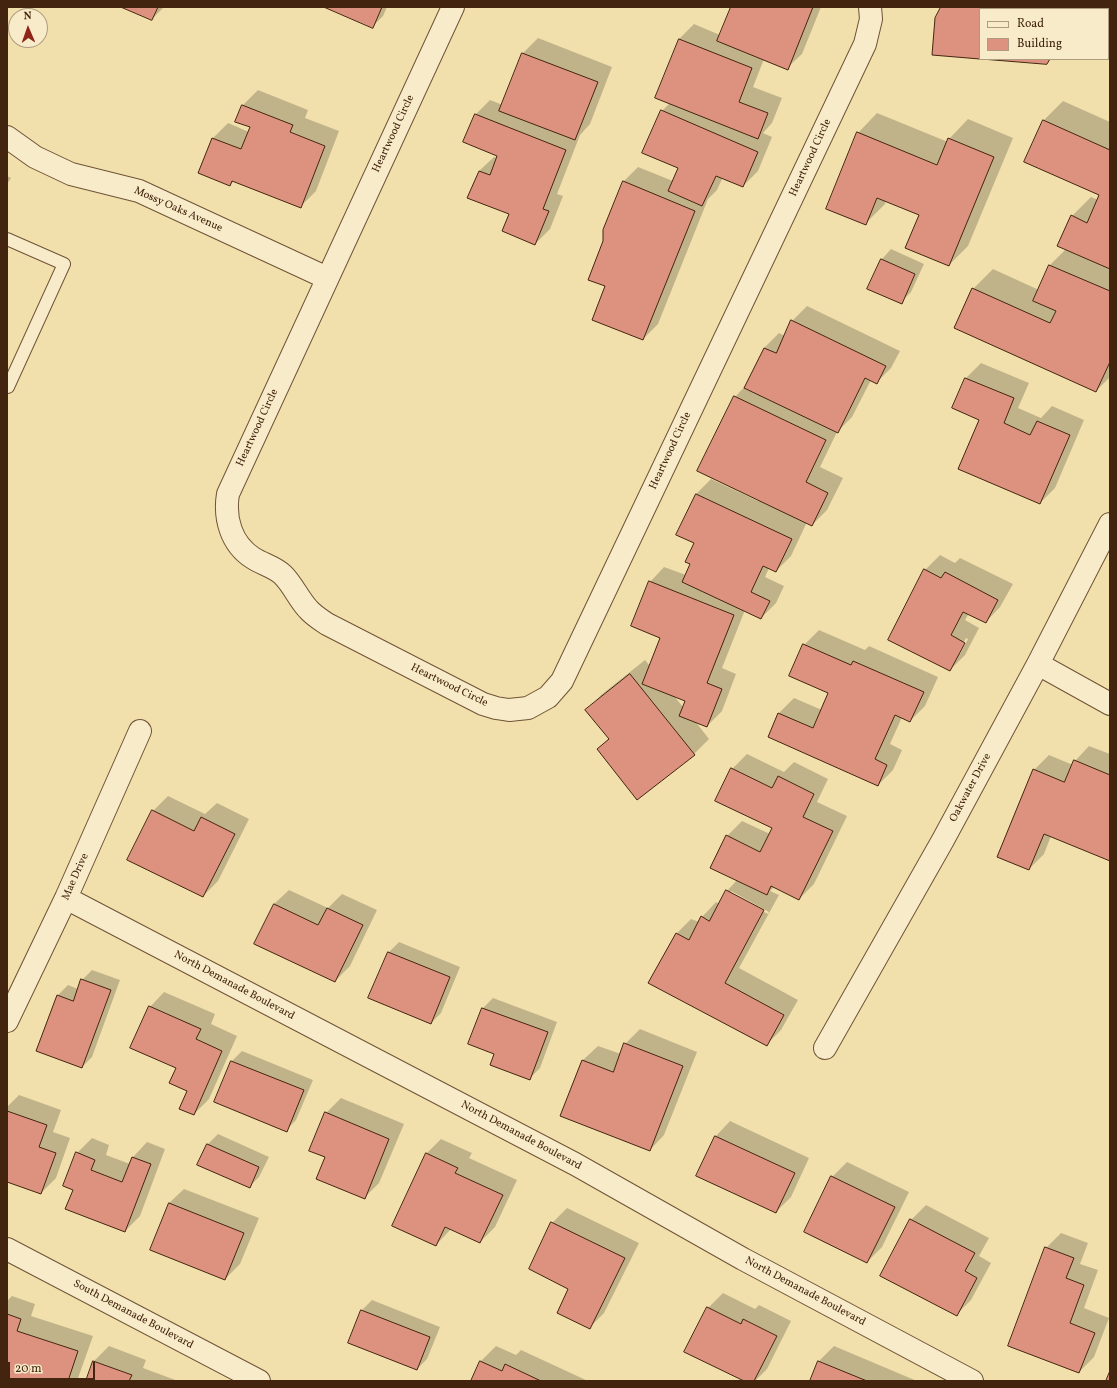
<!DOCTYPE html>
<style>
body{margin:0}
#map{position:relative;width:1117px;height:1388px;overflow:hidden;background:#f2e0ac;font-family:Vollkorn,serif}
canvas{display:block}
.frame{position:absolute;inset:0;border:8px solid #43240f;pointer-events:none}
.legend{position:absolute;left:979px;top:8px;width:130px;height:52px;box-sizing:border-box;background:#f7ebc9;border:1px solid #af9b7f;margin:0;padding:5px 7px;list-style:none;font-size:12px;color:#43240f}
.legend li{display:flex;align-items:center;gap:8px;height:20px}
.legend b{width:20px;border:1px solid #af9b7f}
.north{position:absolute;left:8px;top:8px;width:40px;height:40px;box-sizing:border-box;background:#f7ebc9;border:1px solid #af9b7f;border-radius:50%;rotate:358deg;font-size:11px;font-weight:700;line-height:16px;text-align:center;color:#43240f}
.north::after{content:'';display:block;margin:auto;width:14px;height:18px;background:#8f2418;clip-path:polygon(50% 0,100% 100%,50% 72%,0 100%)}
.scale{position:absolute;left:8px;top:1362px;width:87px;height:18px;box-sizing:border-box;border:2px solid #43240f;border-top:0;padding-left:5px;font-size:12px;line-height:14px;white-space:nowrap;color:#43240f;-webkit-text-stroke:3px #f7ebc9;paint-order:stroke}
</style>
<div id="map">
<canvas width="1117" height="1388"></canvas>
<div class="frame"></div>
<ul class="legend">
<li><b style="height:5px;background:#f7ebc9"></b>Road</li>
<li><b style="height:11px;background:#dd9280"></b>Building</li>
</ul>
<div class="north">N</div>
<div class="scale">20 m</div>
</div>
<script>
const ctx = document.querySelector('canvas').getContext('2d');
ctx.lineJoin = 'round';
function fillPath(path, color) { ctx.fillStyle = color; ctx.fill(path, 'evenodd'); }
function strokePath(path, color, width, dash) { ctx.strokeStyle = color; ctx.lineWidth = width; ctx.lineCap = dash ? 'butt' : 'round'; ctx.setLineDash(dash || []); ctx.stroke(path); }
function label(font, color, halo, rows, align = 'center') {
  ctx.font = font + ' Vollkorn,serif'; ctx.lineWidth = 3; ctx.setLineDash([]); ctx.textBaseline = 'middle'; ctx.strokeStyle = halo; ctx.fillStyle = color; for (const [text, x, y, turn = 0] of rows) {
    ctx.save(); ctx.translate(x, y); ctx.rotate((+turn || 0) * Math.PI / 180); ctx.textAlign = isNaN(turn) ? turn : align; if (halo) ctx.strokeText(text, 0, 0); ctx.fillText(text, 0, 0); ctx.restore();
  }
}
fillPath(new Path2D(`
 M 123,7 L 164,7 L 152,19 Z
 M 327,7 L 387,7 L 383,16 L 373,26 Z
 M 732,7 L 821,7 L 802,54 L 787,68 L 764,59 L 753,87 L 782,98 L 772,123 L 763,133 L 772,137 L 758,171 L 743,186 L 723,177 L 717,190 L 708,199 L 658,324 L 643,339 L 604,242 L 623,182 L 638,167 L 673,181 L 679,168 L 662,111 L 670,103 L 679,39 L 694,24 L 720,35 Z
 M 942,7 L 1018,7 L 1018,9 L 1019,9 L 980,9 L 980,58 Z
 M 1036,7 L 1082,7 L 1081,9 L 1035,9 Z
 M 538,38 L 612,67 L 590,124 L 580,135 L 557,194 L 563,196 L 550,229 L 535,244 L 510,214 L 479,171 L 494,157 L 498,158 L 499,155 L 475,115 L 490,100 L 503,105 L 523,53 Z
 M 258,90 L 308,110 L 305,118 L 339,131 L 316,191 L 301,206 L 234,181 L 230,185 L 199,173 L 213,138 L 228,123 L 249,132 L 251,127 L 237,121 L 243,105 Z
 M 1063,101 L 1110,122 L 1110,377 L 1096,391 L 973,289 L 993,269 L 1039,290 L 1050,265 L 1066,249 L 1072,216 L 1091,197 L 1098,200 L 1100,194 L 1043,121 Z
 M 877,113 L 948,142 L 949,139 L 968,119 L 1013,138 L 968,246 L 949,265 L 920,214 L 886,200 L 885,204 L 865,224 L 858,133 Z
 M 7,176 L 11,178 L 7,184 Z
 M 891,249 L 924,264 L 911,292 L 901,302 L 882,259 Z
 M 807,306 L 900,351 L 891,368 L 876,383 L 871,380 L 852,417 L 837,432 L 820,467 L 843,478 L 827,510 L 812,525 L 807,522 L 791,556 L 776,571 L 769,568 L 765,577 L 784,586 L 776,603 L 761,618 L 745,610 L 722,668 L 736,674 L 722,711 L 707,726 L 695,721 L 709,739 L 694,754 L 598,749 L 609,738 L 587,710 L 601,695 L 645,660 L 650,666 L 662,638 L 650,582 L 664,567 L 686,575 L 691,563 L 695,543 L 677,534 L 696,494 L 711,479 L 758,501 L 759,499 L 735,397 L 747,384 L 764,348 L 779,333 L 785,336 L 792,321 ZM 674,696 L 686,700 L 683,707 Z
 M 981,363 L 1029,383 L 1018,408 L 1041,418 L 1052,406 L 1084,420 L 1055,488 L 1040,503 L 980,419 L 953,408 L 966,378 Z
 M 940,555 L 955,563 L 960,558 L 1013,584 L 1000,607 L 986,622 L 969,613 L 965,620 L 979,628 L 965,655 L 950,670 L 925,570 ZM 966,638 L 968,639 L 960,654 L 958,654 Z
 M 819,630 L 865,650 L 869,646 L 938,677 L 925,706 L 910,721 L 902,717 L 890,744 L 902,750 L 893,770 L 878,785 L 769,737 L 779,713 L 794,698 L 822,710 L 830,693 L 804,645 Z
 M 1089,746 L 1110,754 L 1110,859 L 1051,836 L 1044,854 L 1029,869 L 1034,770 L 1049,755 L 1073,765 L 1075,761 Z
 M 747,754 L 784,772 L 794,762 L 828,779 L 817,802 L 847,816 L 814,884 L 799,899 L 774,887 L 770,891 L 779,895 L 739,968 L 798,1000 L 781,1030 L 766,1045 L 677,933 L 691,919 L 699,922 L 702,917 L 716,902 L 720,904 L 727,891 L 737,880 L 727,836 L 742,821 L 770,834 L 773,828 L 732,769 ZM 731,891 L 769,912 L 768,914 L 731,894 Z
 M 168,796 L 205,814 L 217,803 L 249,819 L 218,881 L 203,896 L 153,811 Z
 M 289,890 L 328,908 L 342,894 L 377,910 L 350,966 L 335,981 L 274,904 Z
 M 399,942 L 460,967 L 441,1013 L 431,1023 L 370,998 L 389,952 Z
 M 92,970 L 120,980 L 92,1057 L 82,1067 L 37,1051 L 58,995 L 68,985 L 78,989 L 82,980 Z
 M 164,992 L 215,1014 L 211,1024 L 237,1036 L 209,1099 L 194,1114 L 189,1090 L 150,1007 Z
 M 493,998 L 557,1022 L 540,1068 L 530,1078 L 495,1053 L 483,1008 Z
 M 640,1029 L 697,1052 L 664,1135 L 650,1150 L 562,1115 L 583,1060 L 598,1046 L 621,1054 L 625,1044 Z
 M 242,1051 L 313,1080 L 296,1120 L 286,1130 L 215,1101 L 232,1061 Z
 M 19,1095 L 61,1110 L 53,1132 L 70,1138 L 56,1178 L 41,1193 L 7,1181 L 7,1107 Z
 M 341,1098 L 404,1124 L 379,1183 L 364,1198 L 327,1157 L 326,1113 Z
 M 730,1121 L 809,1158 L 791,1197 L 776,1212 L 697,1175 L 716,1136 Z
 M 218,1134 L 269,1157 L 259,1177 L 249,1187 L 199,1164 L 208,1144 Z
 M 92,1138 L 109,1145 L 106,1155 L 130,1164 L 133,1157 L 147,1142 L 165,1149 L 140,1216 L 125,1231 L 74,1189 L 77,1153 Z
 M 441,1139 L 472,1153 L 469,1158 L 517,1180 L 495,1227 L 480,1242 L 451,1229 L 436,1245 L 426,1154 Z
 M 847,1162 L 909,1192 L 882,1247 L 867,1262 L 832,1177 Z
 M 184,1189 L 259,1218 L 240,1264 L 225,1279 L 169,1203 Z
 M 926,1205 L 989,1238 L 979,1256 L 991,1263 L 971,1300 L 956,1315 L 911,1220 Z
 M 567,1208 L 639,1243 L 604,1313 L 589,1328 L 570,1288 L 552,1223 Z
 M 1061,1233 L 1088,1243 L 1080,1264 L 1098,1270 L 1084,1308 L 1109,1318 L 1094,1357 L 1079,1372 L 1046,1248 Z
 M 723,1293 L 755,1309 L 759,1305 L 791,1321 L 767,1369 L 755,1381 L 746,1381 L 708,1308 Z
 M 12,1296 L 35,1304 L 31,1316 L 93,1336 L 77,1381 L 19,1381 L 7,1377 L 7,1301 Z
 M 372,1300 L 440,1327 L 427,1359 L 417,1369 L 362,1310 Z
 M 109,1346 L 146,1360 L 143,1368 L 178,1381 L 87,1381 L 94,1361 Z
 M 496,1346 L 516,1355 L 521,1350 L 588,1381 L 472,1381 L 481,1361 Z
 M 834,1346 L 917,1381 L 811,1381 L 819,1361 Z`), '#0003');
const building = new Path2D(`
 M 121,7 L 158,7 L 152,20 Z
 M 324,7 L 382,7 L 373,28 Z
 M 731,7 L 813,7 L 788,70 L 717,41 Z
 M 941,7 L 1004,7 L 1004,9 L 980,9 L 980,59 L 932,55 L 935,18 Z
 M 1035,7 L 1075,7 L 1074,9 L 1034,9 Z
 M 679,39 L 752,68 L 739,102 L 768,113 L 758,139 L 655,98 Z
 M 522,53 L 598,82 L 575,140 L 499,111 Z
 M 982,59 L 1050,59 L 1047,64 Z
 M 242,105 L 293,125 L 290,132 L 325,146 L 301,208 L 232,181 L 230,186 L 198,173 L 212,138 L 241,149 L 250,127 L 235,122 Z
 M 661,110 L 758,152 L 743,187 L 716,176 L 702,206 L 668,191 L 678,168 L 642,153 Z
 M 475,114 L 566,150 L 543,209 L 549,211 L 535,245 L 502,231 L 509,214 L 467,198 L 479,171 L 490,175 L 497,156 L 463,142 Z
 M 1043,120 L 1110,150 L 1110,269 L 1057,246 L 1071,215 L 1087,223 L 1099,195 L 1024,162 Z
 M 857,132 L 937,165 L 948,138 L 994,157 L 949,266 L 905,248 L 919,215 L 877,198 L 866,225 L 826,209 Z
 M 623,181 L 695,211 L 643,340 L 592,320 L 605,286 L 588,280 L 603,241 L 603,230 Z
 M 881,259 L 915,274 L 902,304 L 867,289 Z
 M 1049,265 L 1110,291 L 1110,362 L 1096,392 L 954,328 L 972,288 L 1050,323 L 1056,311 L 1033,301 Z
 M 791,320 L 886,366 L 877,384 L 865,378 L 838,433 L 744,388 L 764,348 L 776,353 Z
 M 965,378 L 1014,398 L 1004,423 L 1030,435 L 1037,421 L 1070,435 L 1040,504 L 958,469 L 979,420 L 952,408 Z
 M 734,396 L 826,440 L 806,482 L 828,493 L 812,526 L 697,471 Z
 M 696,494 L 792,539 L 776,572 L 763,566 L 751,592 L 770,601 L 761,619 L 682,582 L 690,564 L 685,562 L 694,543 L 676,535 Z
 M 924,569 L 941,578 L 945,572 L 998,600 L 986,623 L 963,612 L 951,635 L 965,643 L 950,671 L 888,640 Z
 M 649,581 L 734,615 L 707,683 L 722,689 L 707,727 L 679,716 L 685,701 L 642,684 L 660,638 L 631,626 Z
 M 803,644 L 851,665 L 853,661 L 924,692 L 910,722 L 895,715 L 875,759 L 887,765 L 878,786 L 768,737 L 778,713 L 813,728 L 828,693 L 789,676 Z
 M 630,674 L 695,755 L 637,800 L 597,749 L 609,739 L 585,710 Z
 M 1074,760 L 1110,775 L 1110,861 L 1044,834 L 1029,870 L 997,857 L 1033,769 L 1064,782 Z
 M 731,768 L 772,788 L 778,776 L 814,794 L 803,817 L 833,831 L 799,900 L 771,886 L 767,895 L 710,868 L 726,835 L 760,852 L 772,828 L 715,801 Z
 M 152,810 L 194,831 L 201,817 L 235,834 L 203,897 L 127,860 Z
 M 726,890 L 764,910 L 725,983 L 784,1015 L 767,1046 L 648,983 L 676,933 L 689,940 L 701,916 L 709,921 Z
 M 274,904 L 318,925 L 327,908 L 363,925 L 335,982 L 254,944 Z
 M 388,952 L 450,977 L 431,1024 L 368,998 Z
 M 81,979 L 111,990 L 82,1068 L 36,1051 L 57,995 L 73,1001 Z
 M 149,1006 L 201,1029 L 196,1039 L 222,1051 L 194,1115 L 179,1109 L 187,1091 L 169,1083 L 176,1068 L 130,1048 Z
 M 482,1008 L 548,1032 L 530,1080 L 490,1065 L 494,1054 L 468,1044 Z
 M 624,1043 L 683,1066 L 650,1151 L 560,1116 L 582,1060 L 613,1072 Z
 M 231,1061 L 304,1090 L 287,1132 L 214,1102 Z
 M 7,1111 L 47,1125 L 39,1147 L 56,1153 L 41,1194 L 7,1182 Z
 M 325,1112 L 389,1139 L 365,1199 L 316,1179 L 325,1157 L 309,1151 Z
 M 715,1136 L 795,1173 L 776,1213 L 696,1176 Z
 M 207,1144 L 259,1167 L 250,1188 L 197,1165 Z
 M 76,1152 L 95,1160 L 91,1170 L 122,1182 L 132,1157 L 151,1164 L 125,1232 L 65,1209 L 73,1190 L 63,1186 Z
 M 426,1153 L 458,1168 L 455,1173 L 503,1195 L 480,1243 L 445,1227 L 436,1246 L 392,1226 Z
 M 831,1176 L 895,1207 L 867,1263 L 804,1232 Z
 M 169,1203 L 244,1233 L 225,1280 L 150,1250 Z
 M 910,1219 L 975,1253 L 965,1271 L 977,1278 L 957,1316 L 880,1276 Z
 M 551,1222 L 625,1258 L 590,1329 L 557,1313 L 568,1289 L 529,1269 Z
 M 1045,1247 L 1074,1258 L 1066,1278 L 1084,1285 L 1070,1323 L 1095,1333 L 1079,1373 L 1008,1346 Z
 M 707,1307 L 741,1324 L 743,1319 L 777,1336 L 754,1381 L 744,1381 L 684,1352 Z
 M 361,1310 L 430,1337 L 417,1370 L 348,1343 Z
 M 7,1314 L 21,1319 L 17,1331 L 78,1351 L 68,1381 L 16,1381 L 7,1378 Z
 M 93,1361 L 132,1375 L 129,1381 L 86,1381 Z
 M 480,1361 L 502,1371 L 505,1364 L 541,1381 L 471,1381 Z
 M 818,1361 L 867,1381 L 810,1381 Z
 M 1110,1371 L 1110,1381 L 1106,1381 Z`);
fillPath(building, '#dd9280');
strokePath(building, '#43240f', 1);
const service = new Path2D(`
 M 7,239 L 64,264 L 8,387 L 7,386`);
const minor = new Path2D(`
 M 453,7 L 228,494 C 224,518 231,544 253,558 C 262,564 275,567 283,575 C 293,585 298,598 308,609 C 313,615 321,620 327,624 L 483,704 L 496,708 L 509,710 L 528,708 L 548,697 L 562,681 L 865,44 L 871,19 L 870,7
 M 7,137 L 35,157 L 71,174 L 139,191 L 327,278
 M 1038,664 L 1110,704
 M 66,898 L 575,1164 L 743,1259 L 972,1381
 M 7,1021 L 66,898 L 140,731
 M 825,1048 L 943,840 L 1038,664 L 1110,524
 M 7,1249 L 259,1381`);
strokePath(service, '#6f5336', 14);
strokePath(minor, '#6f5336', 24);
strokePath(service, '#f7ebc9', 12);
strokePath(minor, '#f7ebc9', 22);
label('11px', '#43240f', '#f7ebc9', [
 ["Heartwood Circle",394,134,-65],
 ["Heartwood Circle",811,158,-65],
 ["Mossy Oaks Avenue",178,210,24],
 ["Heartwood Circle",258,428,-65],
 ["Heartwood Circle",671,451,-65],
 ["Heartwood Circle",449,686,26],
 ["Oakwater Drive",971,788,-62],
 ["Mae Drive",76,877,-66],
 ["North Demanade Boulevard",234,986,28],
 ["North Demanade Boulevard",521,1136,28],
 ["North Demanade Boulevard",805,1292,28],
 ["South Demanade Boulevard",133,1315,28]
]);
</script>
